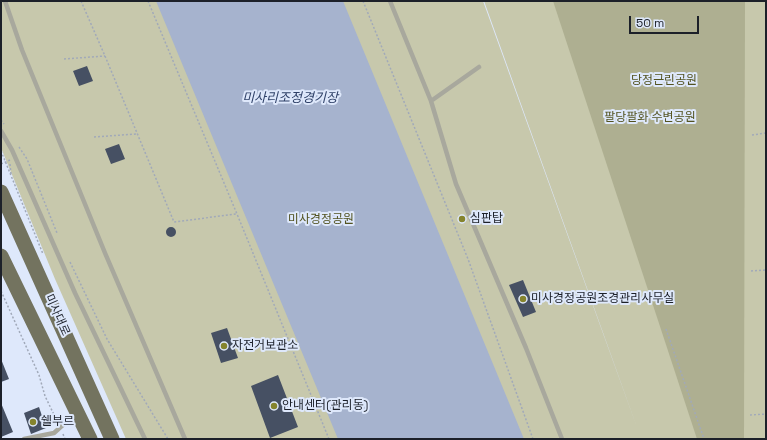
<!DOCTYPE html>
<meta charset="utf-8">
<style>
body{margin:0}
#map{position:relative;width:767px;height:440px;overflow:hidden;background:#dee8fb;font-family:"Space Grotesk",sans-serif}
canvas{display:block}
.frame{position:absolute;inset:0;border:2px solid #1c2029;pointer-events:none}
.scale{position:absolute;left:629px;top:16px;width:70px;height:18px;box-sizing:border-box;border:2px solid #1c2029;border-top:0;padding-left:5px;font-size:12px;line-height:14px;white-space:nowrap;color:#1c2029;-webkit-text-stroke:3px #dee8fb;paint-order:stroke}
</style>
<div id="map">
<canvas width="767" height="440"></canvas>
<div class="frame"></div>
<div class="scale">50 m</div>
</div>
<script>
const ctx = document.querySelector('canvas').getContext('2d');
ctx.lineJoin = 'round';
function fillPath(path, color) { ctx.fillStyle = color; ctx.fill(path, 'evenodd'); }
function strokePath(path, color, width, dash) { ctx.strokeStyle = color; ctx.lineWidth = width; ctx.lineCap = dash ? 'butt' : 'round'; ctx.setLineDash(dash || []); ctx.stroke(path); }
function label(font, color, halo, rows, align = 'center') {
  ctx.font = font + ' "Space Grotesk","Noto Sans KR",sans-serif'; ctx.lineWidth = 4; ctx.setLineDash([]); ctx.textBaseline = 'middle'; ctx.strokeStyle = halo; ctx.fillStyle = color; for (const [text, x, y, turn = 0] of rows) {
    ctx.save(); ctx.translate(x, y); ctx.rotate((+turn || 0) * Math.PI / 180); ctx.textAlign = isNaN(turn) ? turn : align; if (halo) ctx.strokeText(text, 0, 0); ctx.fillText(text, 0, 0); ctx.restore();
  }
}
fillPath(new Path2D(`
 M 1,1 L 483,1 L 639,433 L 484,1 L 766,1 L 766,439 L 126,439 L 55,279 L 1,148 Z`), '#c7c8ac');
fillPath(new Path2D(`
 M 553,1 L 745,1 L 744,439 L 697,439 Z`), '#aeaf91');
fillPath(new Path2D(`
 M 156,1 L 343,1 L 524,439 L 338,439 Z`), '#a6b3ce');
fillPath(new Path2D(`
 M 87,66 L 93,81 L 79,86 L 73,71 Z
 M 119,144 L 125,159 L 111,164 L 105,149 Z
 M166 232a5 5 0 1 1 10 0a5 5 0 1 1-10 0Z
 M 523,280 L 536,312 L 523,317 L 509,285 Z
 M 227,328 L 238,358 L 221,363 L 211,333 Z
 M 1,359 L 9,379 L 1,382 Z
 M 278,375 L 298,427 L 270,438 L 251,386 Z
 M 1,403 L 13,432 L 1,437 Z
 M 39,407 L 46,428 L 31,434 L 24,413 Z`), '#465063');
strokePath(new Path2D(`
 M 81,1 L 105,56 L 174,222 L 236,214
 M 148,1 L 237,214 L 329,439
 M 363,1 L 468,259 L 533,439
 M 64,59 L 105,56
 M 1,120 L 4,124
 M 752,135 L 766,133
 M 94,137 L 136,134
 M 19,147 L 27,159 L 57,233
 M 1,151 L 43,254
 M 10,164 L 11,174
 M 70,262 L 107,339 L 168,439
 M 751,271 L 766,270
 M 1,291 L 39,375 L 45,396 L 57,421
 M 666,329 L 704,439
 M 750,415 L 766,414
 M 63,434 L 65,439`), '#a1a9b9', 1.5, [2, 2]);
strokePath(new Path2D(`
 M 5,1 L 22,50 L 105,253 L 185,439
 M 390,1 L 431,101 L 456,184 L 526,348 L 562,439
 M 431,101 L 479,67
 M 1,131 L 12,150 L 75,293 L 145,439
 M 24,439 L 54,433 L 75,414`), '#a8a89d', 4.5);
strokePath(new Path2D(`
 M 1,192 L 112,439
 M 1,256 L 90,439`), '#73735f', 15);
strokePath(new Path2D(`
 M 1,164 L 10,160`), '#a1a9b9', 1.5, [2, 2]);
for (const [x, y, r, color] of [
 [462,219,4,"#85842d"],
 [523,299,4,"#85842d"],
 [224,346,4,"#85842d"],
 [274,406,4,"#85842d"],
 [33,422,4,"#85842d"]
]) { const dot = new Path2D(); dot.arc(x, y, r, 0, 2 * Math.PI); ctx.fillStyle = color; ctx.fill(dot); strokePath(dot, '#dee8fb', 1.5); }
label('12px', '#535321', '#dee8fb', [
 ["당정근린공원",664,81],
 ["팔당팔화 수변공원",650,118],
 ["미사경정공원",321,220]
]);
label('12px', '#1c2029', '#dee8fb', [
 ["심판탑",470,219],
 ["미사경정공원조경관리사무실",531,299],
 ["자전거보관소",232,346],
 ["안내센터(관리동)",282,406],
 ["쉘부르",41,422]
], 'left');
label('12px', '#1c2029', '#dee8fb', [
 ["미사대로",57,315,66]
]);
label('italic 13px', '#2f4168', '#dee8fb', [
 ["미사리조정경기장",290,98]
]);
</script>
